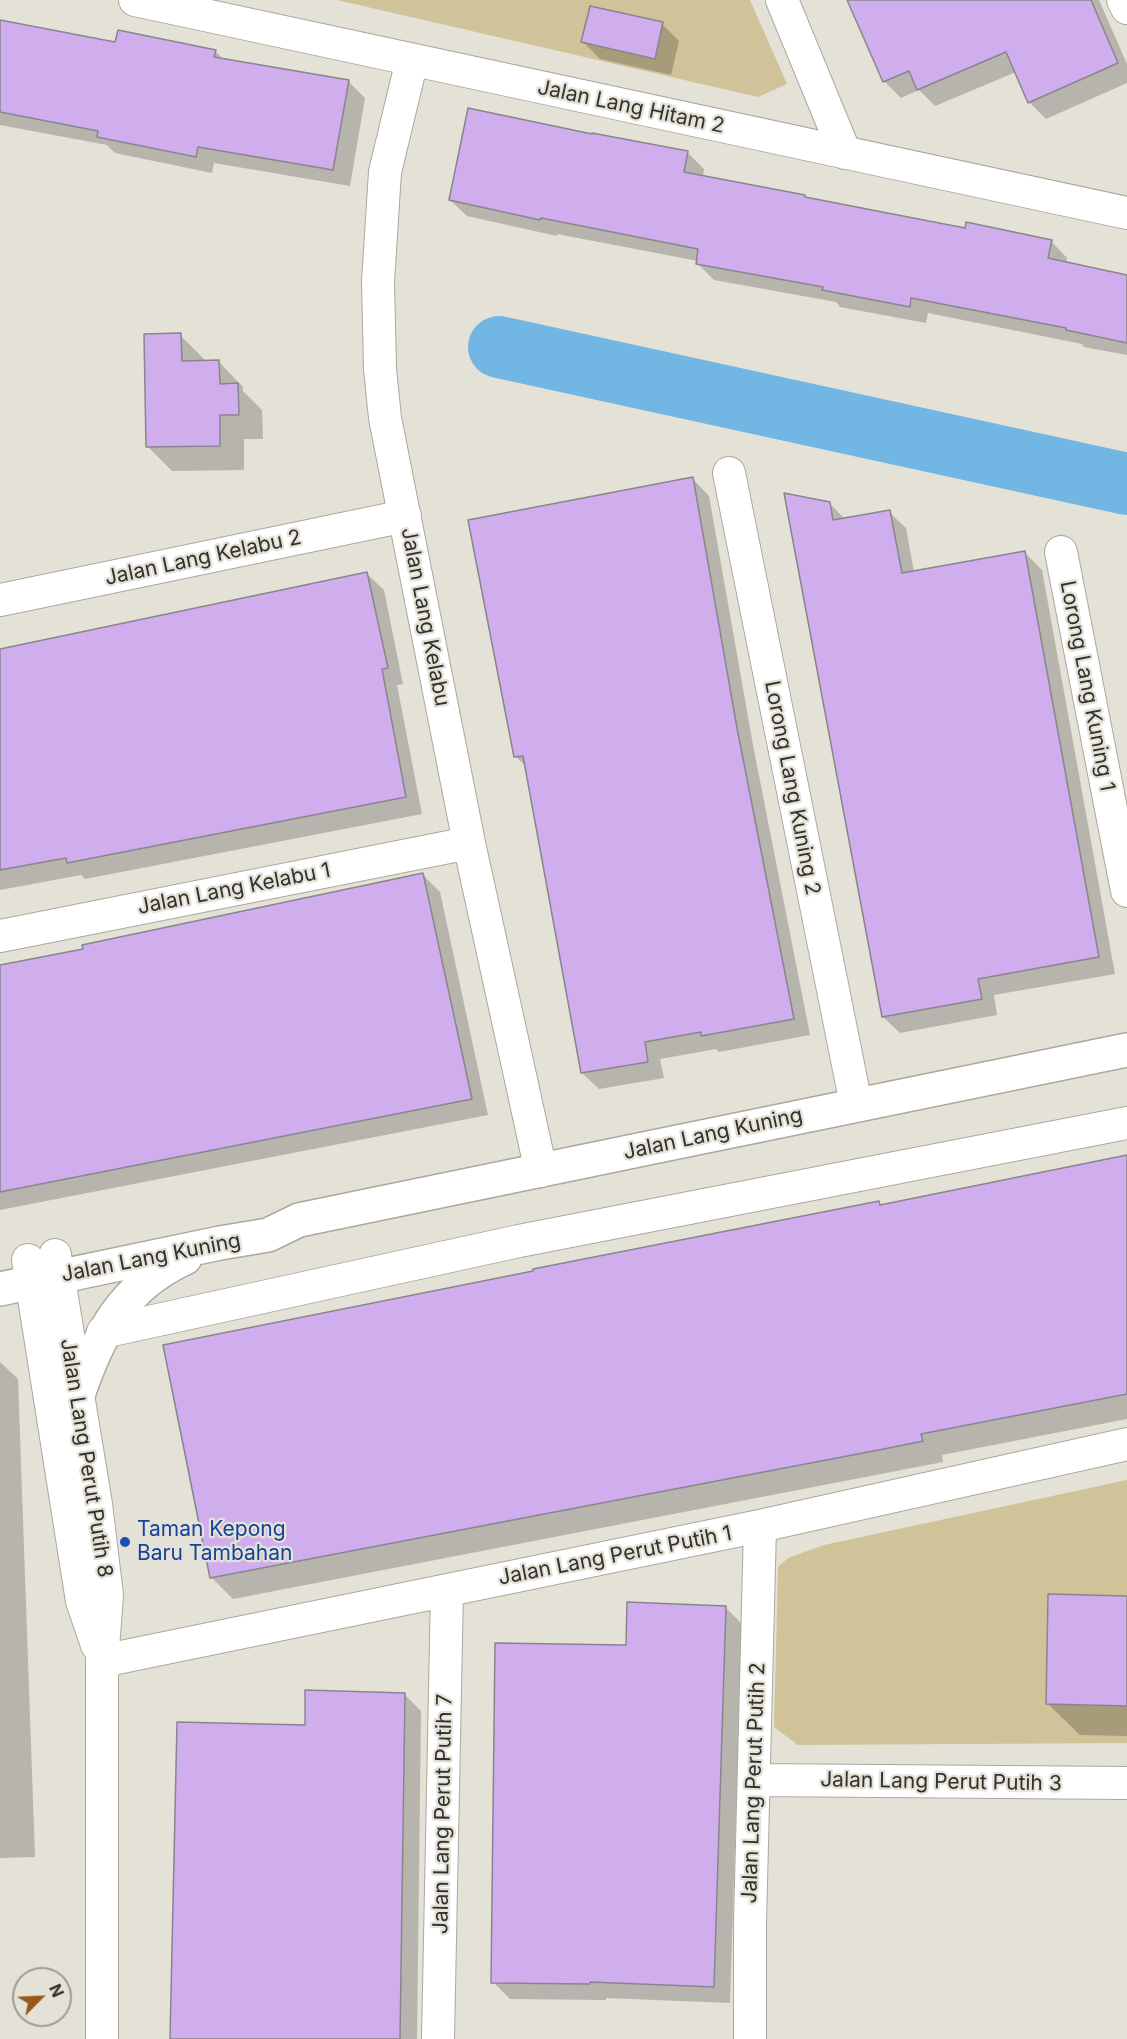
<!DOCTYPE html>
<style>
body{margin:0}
#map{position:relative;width:1127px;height:2039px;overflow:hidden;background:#e4e1d7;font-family:Inter,sans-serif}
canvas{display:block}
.north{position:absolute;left:12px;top:1967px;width:60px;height:60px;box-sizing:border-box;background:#e4e1d7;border:2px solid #9d9b93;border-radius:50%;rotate:66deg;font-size:16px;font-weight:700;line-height:24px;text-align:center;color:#32312d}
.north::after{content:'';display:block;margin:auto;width:21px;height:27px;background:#95591b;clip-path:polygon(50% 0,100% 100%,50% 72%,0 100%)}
</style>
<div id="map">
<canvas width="1127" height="2039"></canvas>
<div class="north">N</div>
</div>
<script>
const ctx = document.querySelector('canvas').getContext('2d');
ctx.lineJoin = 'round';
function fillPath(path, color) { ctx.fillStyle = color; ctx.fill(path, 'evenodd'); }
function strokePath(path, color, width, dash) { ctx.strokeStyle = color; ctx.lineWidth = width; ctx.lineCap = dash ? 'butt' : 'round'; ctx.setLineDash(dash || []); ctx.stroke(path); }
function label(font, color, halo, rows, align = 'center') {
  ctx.font = font + ' Inter,sans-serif'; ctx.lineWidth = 4.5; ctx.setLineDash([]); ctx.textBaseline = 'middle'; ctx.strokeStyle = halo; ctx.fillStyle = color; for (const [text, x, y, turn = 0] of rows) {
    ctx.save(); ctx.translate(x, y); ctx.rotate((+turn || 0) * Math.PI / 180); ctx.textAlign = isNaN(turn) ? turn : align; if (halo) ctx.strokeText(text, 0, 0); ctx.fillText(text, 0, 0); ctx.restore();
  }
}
fillPath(new Path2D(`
 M 337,0 L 750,0 L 787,84 L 758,97 ZM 590,6 L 662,22 L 582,42 Z
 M 1127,1480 L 1127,1743 L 798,1745 L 774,1727 L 778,1567 L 788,1558 L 824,1545 Z`), '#d0c399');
fillPath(new Path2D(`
 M 849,0 L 1099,0 L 1127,64 L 1127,83 L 1046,119 L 1029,102 L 1016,72 L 935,106 L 919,90 L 901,98 L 884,81 Z
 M 0,21 L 116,44 L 215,51 L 224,60 L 348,81 L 365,98 L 350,186 L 214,163 L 212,173 L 115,153 L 107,145 L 0,125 Z
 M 662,24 L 679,41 L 671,75 L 600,59 L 583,42 Z
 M 593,136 L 687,152 L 704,169 L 703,177 L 966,229 L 1051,241 L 1067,258 L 1066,264 L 1127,276 L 1127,355 L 1084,347 L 1082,344 L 928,313 L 926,323 L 840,307 L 836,302 L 714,280 L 697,263 L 698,261 L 557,234 L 557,236 L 467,216 L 450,200 Z
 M 180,335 L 205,360 L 205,362 L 219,362 L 243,387 L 243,391 L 262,410 L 263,439 L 244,439 L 244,470 L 172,471 L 147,446 Z
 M 693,479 L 709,496 L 753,745 L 810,1035 L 719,1052 L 716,1049 L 660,1059 L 664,1078 L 599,1089 L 582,1073 L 527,767 L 516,757 Z
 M 829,503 L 846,520 L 889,512 L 906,528 L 914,572 L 1025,553 L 1042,570 L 1115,974 L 994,995 L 997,1015 L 900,1033 L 883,1017 Z
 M 367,574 L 384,590 L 403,684 L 397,685 L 422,814 L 85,879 L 81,875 L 0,890 L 0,648 L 2,650 Z
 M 423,875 L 440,892 L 488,1115 L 0,1210 L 0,967 L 85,950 Z
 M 1127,1157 L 1127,1419 L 942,1455 L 943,1462 L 233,1599 L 212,1578 L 878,1203 L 881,1206 Z
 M 0,1362 L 18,1379 L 35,1857 L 0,1858 Z
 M 1127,1598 L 1127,1736 L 1080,1735 L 1048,1704 Z
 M 726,1608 L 742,1624 L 730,2003 L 606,1998 L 606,2000 L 510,1999 L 493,1982 L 627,1647 Z
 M 404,1694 L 421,1711 L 417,2039 L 172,2039 L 307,1727 Z`), '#0003');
strokePath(new Path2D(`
 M 499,347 L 1127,484`), '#72b6e4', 62);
const building = new Path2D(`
 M 847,0 L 1091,0 L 1118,63 L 1028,103 L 1006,52 L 917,90 L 909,71 L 883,82 Z
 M 590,6 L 663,22 L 655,59 L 581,42 Z
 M 0,20 L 115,42 L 118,30 L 216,50 L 214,57 L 349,80 L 333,170 L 198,147 L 196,157 L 97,137 L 98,131 L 0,112 Z
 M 468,108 L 592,134 L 592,133 L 688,151 L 684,172 L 805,195 L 805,197 L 965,228 L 966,222 L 1052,240 L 1048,258 L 1127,275 L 1127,343 L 1066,330 L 1066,328 L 911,298 L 910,307 L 822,290 L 823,287 L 696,264 L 698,249 L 541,218 L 540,220 L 449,200 Z
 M 181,333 L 182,361 L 219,360 L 220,384 L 238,383 L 239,415 L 220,415 L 220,446 L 146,447 L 144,334 Z
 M 693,477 L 737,728 L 794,1019 L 701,1036 L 701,1032 L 645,1042 L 648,1062 L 581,1073 L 523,756 L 514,757 L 468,520 Z
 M 784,493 L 830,502 L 833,520 L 890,510 L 902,573 L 1025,551 L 1099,957 L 978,979 L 982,999 L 882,1017 Z
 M 367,572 L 388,668 L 382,669 L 406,797 L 67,863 L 66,858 L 0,870 L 0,649 Z
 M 423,873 L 472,1099 L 0,1192 L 0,965 L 83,949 L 82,945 Z
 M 1127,1155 L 1127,1394 L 921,1434 L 923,1441 L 889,1448 L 210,1578 L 163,1345 L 533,1271 L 533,1269 L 879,1201 L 880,1205 Z
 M 1048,1594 L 1127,1596 L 1127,1706 L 1046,1704 Z
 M 627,1602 L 726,1606 L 714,1987 L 590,1982 L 590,1984 L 491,1983 L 495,1643 L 626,1645 Z
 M 305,1690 L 405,1693 L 400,2039 L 170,2039 L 177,1722 L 305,1725 Z`);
fillPath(building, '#d0aded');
strokePath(building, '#89858e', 1.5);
const minor = new Path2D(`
 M 135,0 L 1127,213
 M 782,0 L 845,153
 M 1123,0 L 1127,8
 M 412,60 L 385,172 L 378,282 L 380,369 L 385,418 L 469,843 L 541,1171
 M 729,473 L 856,1104
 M 1061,552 L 1127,891
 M 0,600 L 405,516
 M 0,936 L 469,843
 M 55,1255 L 96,1504 L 107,1595 L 102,1661 L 102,2039
 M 28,1260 L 82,1601 L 97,1645
 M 103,1332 L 519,1241 L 1127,1123
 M 102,1661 L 760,1526 L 1127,1444
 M 755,1780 L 1127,1783
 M 438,2039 L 447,1590
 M 750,2039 L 750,1923 L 760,1526`);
const tertiary = new Path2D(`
 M 0,1289 L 220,1243 L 268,1235 L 299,1220 C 575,1164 851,1105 1127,1050
 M 77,1398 C 98,1335 122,1287 185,1258`);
strokePath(minor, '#aba89e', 34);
strokePath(tertiary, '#aba89e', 36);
strokePath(minor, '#fff', 32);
strokePath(tertiary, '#fff', 33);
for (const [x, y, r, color] of [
 [125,1542,6,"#1a4fb4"]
]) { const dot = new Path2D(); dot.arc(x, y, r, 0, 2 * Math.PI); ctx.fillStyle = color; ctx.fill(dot); strokePath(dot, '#e4e1d7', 2); }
label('21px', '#32312d', '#e4e1d7', [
 ["Jalan Lang Hitam 2",631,107,12],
 ["Jalan Lang Kelabu 2",203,558,-12],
 ["Jalan Lang Kelabu",425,617,79],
 ["Lorong Lang Kuning 1",1087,686,79],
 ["Lorong Lang Kuning 2",792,788,79],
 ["Jalan Lang Kelabu 1",234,889,-11],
 ["Jalan Lang Kuning",713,1134,-12],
 ["Jalan Lang Kuning",151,1258,-11],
 ["Jalan Lang Perut Putih 8",86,1458,81],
 ["Jalan Lang Perut Putih 1",615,1556,-11],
 ["Jalan Lang Perut Putih 3",941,1782,1],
 ["Jalan Lang Perut Putih 2",754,1783,-88],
 ["Jalan Lang Perut Putih 7",443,1814,-89]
]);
label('21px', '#164399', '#e4e1d7', [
 ["Taman Kepong",137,1530],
 ["Baru Tambahan",137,1554]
], 'left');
</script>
